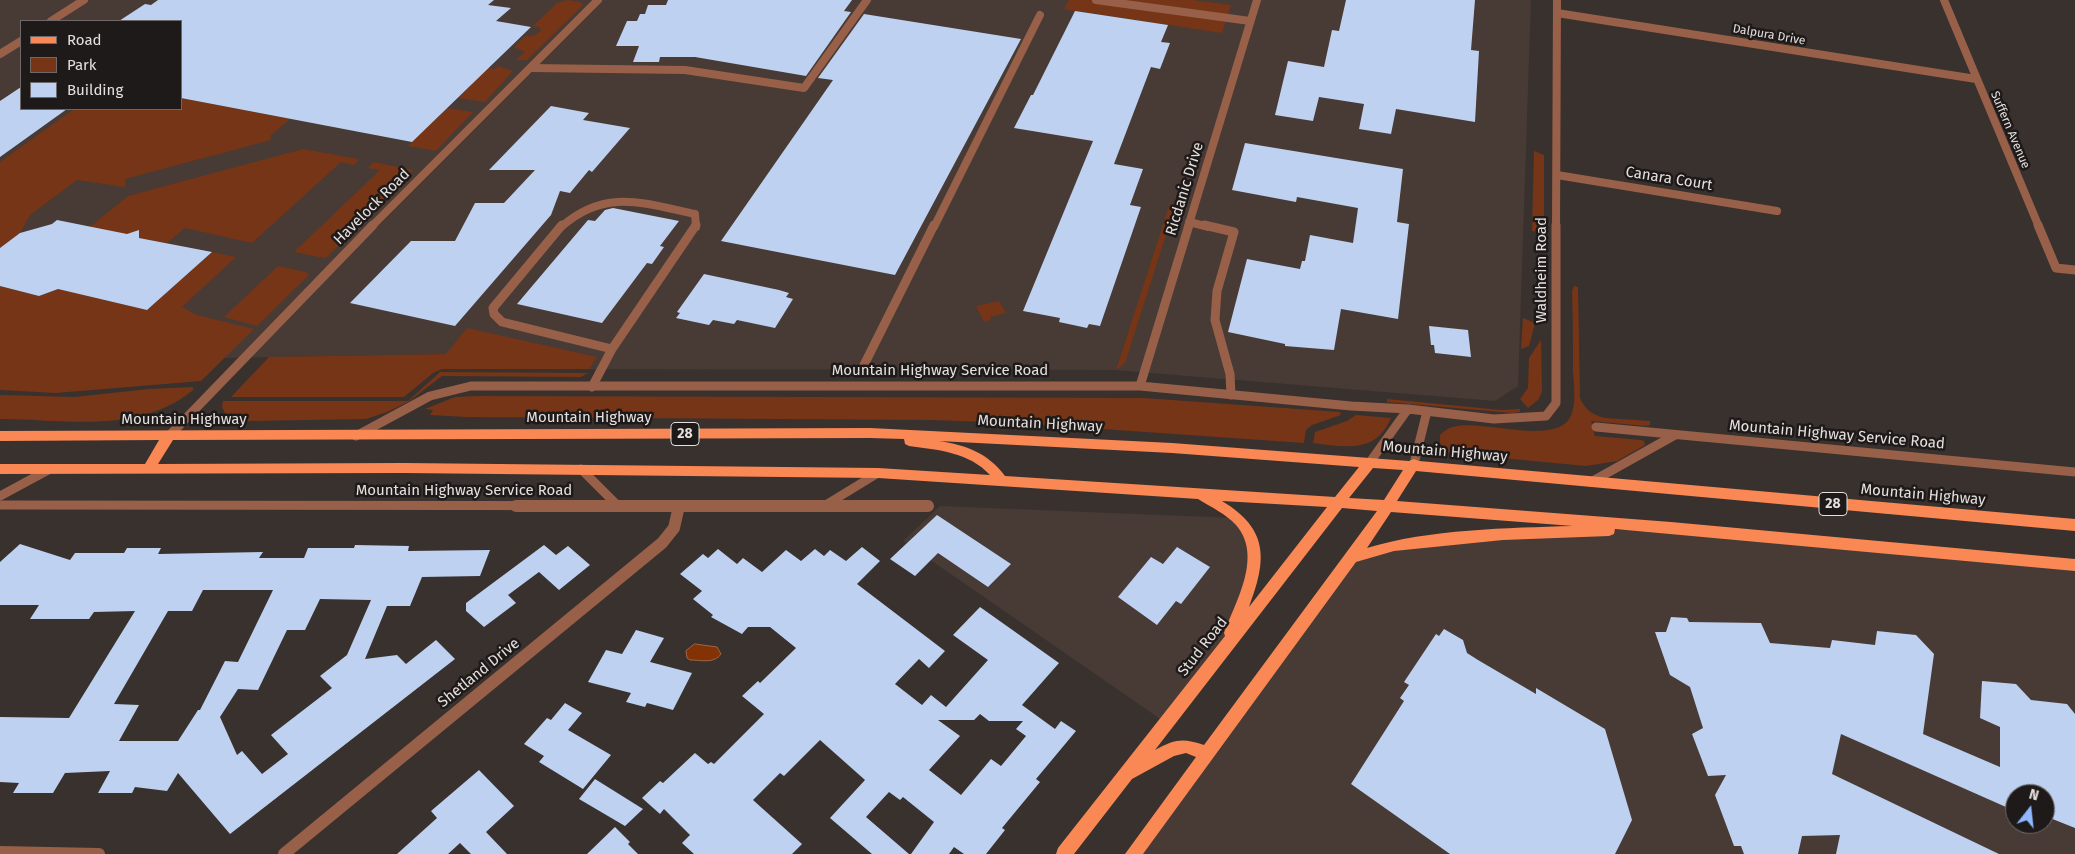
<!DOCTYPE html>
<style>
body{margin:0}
#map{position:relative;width:2075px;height:854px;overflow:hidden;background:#39312e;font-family:"Fira Sans",sans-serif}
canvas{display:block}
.legend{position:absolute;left:20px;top:20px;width:162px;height:90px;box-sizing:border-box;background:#1e1a19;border:1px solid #6e6968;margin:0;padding:6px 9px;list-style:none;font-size:15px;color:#e5e0de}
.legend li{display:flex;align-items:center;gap:10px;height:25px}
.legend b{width:25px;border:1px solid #6e6968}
.north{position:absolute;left:2005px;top:784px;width:50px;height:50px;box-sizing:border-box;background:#1e1a19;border:1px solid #6e6968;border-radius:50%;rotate:16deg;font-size:14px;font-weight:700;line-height:20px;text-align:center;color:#e5e0de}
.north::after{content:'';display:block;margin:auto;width:18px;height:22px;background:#8fb8fd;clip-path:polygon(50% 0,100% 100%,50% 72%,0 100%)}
</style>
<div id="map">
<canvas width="2075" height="854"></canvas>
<ul class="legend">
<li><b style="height:6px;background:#fa8855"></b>Road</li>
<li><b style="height:14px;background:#763516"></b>Park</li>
<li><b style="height:14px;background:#bed1f1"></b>Building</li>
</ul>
<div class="north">N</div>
</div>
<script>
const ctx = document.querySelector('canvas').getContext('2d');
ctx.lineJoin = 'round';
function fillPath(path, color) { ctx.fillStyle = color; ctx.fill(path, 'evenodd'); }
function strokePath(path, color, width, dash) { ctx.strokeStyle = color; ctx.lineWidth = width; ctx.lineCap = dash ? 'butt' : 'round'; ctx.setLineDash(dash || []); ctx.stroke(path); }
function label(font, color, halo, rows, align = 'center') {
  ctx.font = font + ' "Fira Sans",sans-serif'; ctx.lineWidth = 5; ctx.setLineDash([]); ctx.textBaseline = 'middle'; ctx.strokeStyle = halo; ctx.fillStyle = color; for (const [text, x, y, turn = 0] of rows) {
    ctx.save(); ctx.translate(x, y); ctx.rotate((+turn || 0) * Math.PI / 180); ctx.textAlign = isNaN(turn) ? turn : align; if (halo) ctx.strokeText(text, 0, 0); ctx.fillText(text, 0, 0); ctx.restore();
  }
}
fillPath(new Path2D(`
 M 0,0 L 1531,0 L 1518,386 L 1495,401 L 1114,370 L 487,369 L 482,362 L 445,354 L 0,362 ZM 21,21 L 181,21 L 181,109 L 21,109 Z
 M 940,506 L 1236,518 L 1255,549 L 1227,644 L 1166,723 L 903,541 Z
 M 1671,528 L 2075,565 L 2075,854 L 1133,854 L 1352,558 L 1374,550 L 1503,534 ZM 2015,794 L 2045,794 L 2045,824 L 2015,824 Z`), '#483a34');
fillPath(new Path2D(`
 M 569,0 L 583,3 L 582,6 L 527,60 L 516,60 L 525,52 L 514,47 L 525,36 L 533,36 L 541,31 L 539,27 L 533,26 L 557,3 Z
 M 1069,0 L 1193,0 L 1231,5 L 1222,33 L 1064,9 Z
 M 498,66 L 513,71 L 485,102 L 458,98 L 488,68 L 495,69 Z
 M 181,98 L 290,119 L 270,136 L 271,140 L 125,179 L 125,187 L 77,180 L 30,215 L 20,233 L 0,248 L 0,162 L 74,109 L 181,109 Z
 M 447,108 L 473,112 L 436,151 L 408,146 Z
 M 303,149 L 359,159 L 354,165 L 341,162 L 252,243 L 185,228 L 167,243 L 139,238 L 138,231 L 110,239 L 90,227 L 128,196 Z
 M 1534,151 L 1544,155 L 1544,233 L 1532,231 Z
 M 374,162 L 413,170 L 327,257 L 324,258 L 294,252 L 380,170 L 368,168 Z
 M 1170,203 L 1174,207 L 1173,213 L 1125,363 L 1116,370 Z
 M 212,252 L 236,257 L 182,307 L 197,315 L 254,329 L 201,381 L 56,393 L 0,390 L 0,286 L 39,296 L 58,289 L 147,310 Z
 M 278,266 L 306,272 L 309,275 L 257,326 L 224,317 Z
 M 1574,286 L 1578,287 L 1580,398 C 1585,410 1593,415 1605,418 L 1650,421 L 1650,425 L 1646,426 L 1591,421 L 1595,436 L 1641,440 L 1644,441 L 1645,445 L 1617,461 L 1586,466 L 1449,453 L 1440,443 L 1440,435 C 1444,431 1448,428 1453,427 C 1479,418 1562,449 1572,413 C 1576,400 1574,385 1573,371 C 1573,345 1573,318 1572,291 Z
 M 999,301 L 1006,313 L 990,317 L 991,320 L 984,322 L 976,306 Z
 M 1523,318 L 1535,323 L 1529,346 L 1521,349 Z
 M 467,328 L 597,357 L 589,369 L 442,369 L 433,373 L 404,397 L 231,397 L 269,357 L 446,354 Z
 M 1541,340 L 1542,392 L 1538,400 L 1528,408 L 1520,399 L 1528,388 L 1529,358 Z
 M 440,372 L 588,373 L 581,377 L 442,376 L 408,402 L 387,412 L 366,419 L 247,421 L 227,417 L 222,407 L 223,401 L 408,401 Z
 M 193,387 L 193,390 C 139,435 64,419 0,419 L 0,395 L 74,397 L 149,389 Z
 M 478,396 L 1144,398 L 1340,412 L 1341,415 L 1312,425 L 1306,430 L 1304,443 L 1016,423 L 932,420 L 467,417 L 430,415 L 433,410 L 425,409 L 455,397 Z
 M 1387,399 L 1501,410 L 1520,409 L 1520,412 L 1512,413 L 1387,402 Z
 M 1356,415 L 1391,418 C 1376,454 1345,447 1313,443 L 1315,432 L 1347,421 Z`), '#763516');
const water = new Path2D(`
 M 695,644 L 717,647 L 721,654 C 714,664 701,660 690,660 L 687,658 L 686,651 Z`);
fillPath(water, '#823204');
strokePath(water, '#a06645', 1);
fillPath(new Path2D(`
 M 158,0 L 494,0 L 488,5 L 511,8 L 496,21 L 531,27 L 412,142 L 181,98 L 181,21 L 119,21 L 145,4 L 151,5 Z
 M 668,0 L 852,0 L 844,11 L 851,12 L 806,76 L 695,57 L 660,57 L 659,62 L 633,62 L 639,46 L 616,46 L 627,21 L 637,21 L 640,14 L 645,14 L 648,5 L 666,5 Z
 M 1346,0 L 1475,0 L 1471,50 L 1479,51 L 1475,122 L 1396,109 L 1391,134 L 1359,129 L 1364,104 L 1319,97 L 1313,121 L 1275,115 L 1288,61 L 1324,67 L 1332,30 L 1339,31 Z
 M 1075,11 L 1168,25 L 1161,42 L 1170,43 L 1160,69 L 1151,67 L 1114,164 L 1143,169 L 1130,205 L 1141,207 L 1100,326 L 1089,324 L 1087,328 L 1059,322 L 1060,318 L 1023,311 L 1093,141 L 1014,128 L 1031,95 L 1033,95 Z
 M 864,14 L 1021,39 L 895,275 L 721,241 L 833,80 L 818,78 Z
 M 21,87 L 21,109 L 67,109 L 0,157 L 0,101 Z
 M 551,106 L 589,113 L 583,120 L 630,128 L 592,172 L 589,170 L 570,193 L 560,191 L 551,215 L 455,326 L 350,303 L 411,241 L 455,241 L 475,203 L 504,203 L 535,170 L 489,170 Z
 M 1245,143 L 1403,169 L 1397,222 L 1409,224 L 1398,319 L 1341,309 L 1334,350 L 1285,346 L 1285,344 L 1228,332 L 1247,259 L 1300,269 L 1302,261 L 1305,261 L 1310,235 L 1353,243 L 1358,208 L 1297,197 L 1296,202 L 1232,190 Z
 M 613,208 L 679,221 L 660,246 L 664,247 L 652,264 L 647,263 L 602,323 L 517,304 L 588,220 L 595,221 L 605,210 Z
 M 57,220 L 127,234 L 139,230 L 139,238 L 212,252 L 147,310 L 58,289 L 39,296 L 0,286 L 0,248 L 20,233 L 52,224 Z
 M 704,274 L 779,290 L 789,293 L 786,297 L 793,299 L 775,328 L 737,320 L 734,324 L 713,320 L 709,325 L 676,318 L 680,313 L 677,312 Z
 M 1429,326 L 1468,330 L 1471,357 L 1435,353 L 1434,345 L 1431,345 Z
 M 937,515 L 1011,564 L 988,587 L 938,553 L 915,576 L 890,559 Z
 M 20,544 L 70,560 L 75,553 L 124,553 L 127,548 L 161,548 L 158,554 L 263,552 L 259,558 L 304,558 L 308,548 L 354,548 L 355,545 L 409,546 L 408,551 L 490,550 L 480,576 L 422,577 L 410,606 L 387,606 L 365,659 L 397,655 L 406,664 L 436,640 L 455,659 L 230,834 L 178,773 L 167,791 L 135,787 L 132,793 L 98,793 L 110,771 L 65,773 L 53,793 L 13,793 L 19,783 L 0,782 L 0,717 L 69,718 L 135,611 L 94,612 L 89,619 L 30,619 L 39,605 L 0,605 L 0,562 ZM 203,590 L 273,590 L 238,662 L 225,661 L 200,710 L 198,710 L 178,741 L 119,741 L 139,705 L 114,704 L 168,611 L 192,611 ZM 320,599 L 371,600 L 347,655 L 320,676 L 332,688 L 271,735 L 288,754 L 262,774 L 242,751 L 237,755 L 220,717 L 238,689 L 258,690 L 287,630 L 305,630 Z
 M 544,545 L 556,555 L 568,546 L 590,565 L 559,590 L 539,572 L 508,595 L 516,603 L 484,627 L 466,611 L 466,603 Z
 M 862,547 L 880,561 L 857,584 L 945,651 L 929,668 L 919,659 L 895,684 L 922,705 L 931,695 L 946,707 L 988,660 L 953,635 L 980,607 L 1059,663 L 1022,705 L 1055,729 L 1061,721 L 1076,731 L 1036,779 L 1040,782 L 1002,828 L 1005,830 L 986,854 L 964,854 L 954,847 L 949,854 L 911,854 L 934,822 L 903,797 L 900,800 L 889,792 L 866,817 L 909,854 L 872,854 L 830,818 L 865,780 L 820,740 L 784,776 L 780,773 L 753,800 L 802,844 L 792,854 L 694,854 L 682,843 L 690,835 L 664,809 L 660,814 L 642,798 L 660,781 L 663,783 L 695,753 L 708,764 L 711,762 L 714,764 L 764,714 L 742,696 L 758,681 L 760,683 L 796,648 L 770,627 L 748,627 L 742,634 L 711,617 L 713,615 L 693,599 L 702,591 L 680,574 L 703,554 L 708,558 L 718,549 L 737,564 L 743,558 L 762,572 L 786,550 L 801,561 L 815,549 L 824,556 L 830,550 L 846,561 ZM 980,714 L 989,721 L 1023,721 L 1016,729 L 1026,736 L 1001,766 L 991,759 L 961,795 L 929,770 L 960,736 L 938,720 L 974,720 Z
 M 1177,547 L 1210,567 L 1181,604 L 1176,601 L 1157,625 L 1118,597 L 1151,557 L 1163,564 Z
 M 1671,617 L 1687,618 L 1689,622 L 1761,623 L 1770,643 L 1830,648 L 1832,640 L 1875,645 L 1877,631 L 1916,635 L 1934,654 L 1923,734 L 2000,767 L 2000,727 L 1980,718 L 1982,681 L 2016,684 L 2031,700 L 2067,704 L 2075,714 L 2075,828 L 2045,816 L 2045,794 L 2015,794 L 2015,811 L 1841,734 L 1832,774 L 1999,854 L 1836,854 L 1840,835 L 1802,836 L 1798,854 L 1744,854 L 1741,846 L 1734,846 L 1715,795 L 1726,775 L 1708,776 L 1692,734 L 1703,728 L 1690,687 L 1670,675 L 1655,632 L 1666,632 Z
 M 1444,629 L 1463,640 L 1467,653 L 1478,660 L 1536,694 L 1536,688 L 1605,729 L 1632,820 L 1615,854 L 1450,854 L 1351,784 L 1404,701 L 1400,698 L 1409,685 L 1404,682 L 1436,634 L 1439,636 Z
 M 636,630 L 664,638 L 650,662 L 692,673 L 673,710 L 647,703 L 645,707 L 626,702 L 631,693 L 588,682 L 606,650 L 622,654 Z
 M 565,703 L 582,713 L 568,730 L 611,755 L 583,789 L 539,762 L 544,756 L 524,744 L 547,718 L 551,720 Z
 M 479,770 L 514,806 L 486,832 L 507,854 L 471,854 L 460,843 L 448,854 L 397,854 L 437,818 L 431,811 Z
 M 595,779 L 643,809 L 625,826 L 579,799 Z
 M 615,827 L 630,842 L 628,844 L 638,854 L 587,854 Z`), '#bed1f1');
strokePath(new Path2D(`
 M 1096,0 L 1250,21
 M 531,68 L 685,70 L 804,88 L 867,0
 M 1189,222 L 1209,227
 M 561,227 C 605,188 643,203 695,214 L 696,227
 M 934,227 L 1040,15`), '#986048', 8);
strokePath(new Path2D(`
 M 562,225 L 493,308 L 494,314 L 502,322 L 612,349
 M 1204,225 L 1234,232 L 1217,291 L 1215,320 L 1230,374 L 1231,395
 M 612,349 L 696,225
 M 861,371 L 934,225
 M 592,387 L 612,349
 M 581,469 L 618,506
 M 1591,482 L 1675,435
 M 0,496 L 50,469
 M 824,506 L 878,473`), '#986048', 9);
strokePath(new Path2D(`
 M 1944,0 L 2039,227
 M 1557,13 L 1976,79
 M 51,21 L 84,0
 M 0,54 L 21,41
 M 1557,175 L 1777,211
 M 371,227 L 598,0
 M 1188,227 L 1257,0
 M 1556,227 L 1557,0`), '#986048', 8);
strokePath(new Path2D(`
 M 2038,225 L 2056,268 L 2075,270
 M 1140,386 L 1189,225
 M 1596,427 L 2075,472
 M 356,436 L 430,396 L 471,386 L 1140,386 L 1351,406 L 1408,409
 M 168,437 L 373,225
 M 1370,462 L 1408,409 L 1494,419 L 1546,416 L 1556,403 L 1556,225
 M 1414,464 L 1427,411
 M 0,505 L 928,506`), '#986048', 9);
strokePath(new Path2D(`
 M 516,506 L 928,506
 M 0,852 L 99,854
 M 284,854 L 662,543 L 674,528 L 679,506`), '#986048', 12);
fillPath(new Path2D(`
 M 870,428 L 1172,443 L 1409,461 L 1414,459 L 1419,461 L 2075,519 L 2075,531 L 1416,471 L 1397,501 L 1671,522 L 2075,559 L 2075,571 L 1615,529 L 1614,534 L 1609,536 L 1503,540 L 1394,551 L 1356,562 L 1143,854 L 1125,854 L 1196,757 L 1186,753 L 1174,756 L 1132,779 L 1074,854 L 1056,854 L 1058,848 L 1225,636 L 1224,633 C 1236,601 1263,556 1236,525 C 1226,514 1211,507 1198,499 L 878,478 L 404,473 L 0,474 L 0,464 L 145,464 L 159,440 L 0,441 L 0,431 ZM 870,438 L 904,439 L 905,444 L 909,446 C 938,450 969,452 990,475 L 878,468 L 404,463 L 158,464 L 173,440 ZM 939,441 L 1172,453 L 1359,467 L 1335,497 L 1005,476 C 988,453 966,445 939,441 ZM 1373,468 L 1403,470 L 1384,500 L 1349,498 ZM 1222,501 L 1327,507 L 1249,607 C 1267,560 1269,529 1222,501 ZM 1342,508 L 1377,511 L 1204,745 C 1183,738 1175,739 1155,750 ZM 1391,512 L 1573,526 C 1508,528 1429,529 1367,548 Z`), '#fa8855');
label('12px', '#e5e0de', '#1e1a19', [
 ["Dalpura Drive",1769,35,10],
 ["Suffern Avenue",2010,130,67]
]);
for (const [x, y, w] of [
 [685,434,28],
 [1833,504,28]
]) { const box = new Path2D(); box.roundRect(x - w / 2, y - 11.5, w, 23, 4); ctx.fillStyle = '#1e1a19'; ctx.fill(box); strokePath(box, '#e5e0de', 1); }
label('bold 14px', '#e5e0de', null, [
 ["28",685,434],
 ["28",1833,504]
]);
label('15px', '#e5e0de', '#1e1a19', [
 ["Canara Court",1669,179,9],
 ["Ricdanic Drive",1185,189,-73],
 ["Havelock Road",372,207,-45],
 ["Waldheim Road",1542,270,-90],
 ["Mountain Highway Service Road",940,371],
 ["Mountain Highway",589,418],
 ["Mountain Highway",184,420],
 ["Mountain Highway",1040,424,3],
 ["Mountain Highway Service Road",1837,435,5],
 ["Mountain Highway",1445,452,5],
 ["Mountain Highway Service Road",464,491],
 ["Mountain Highway",1923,495,5],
 ["Stud Road",1203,647,-52],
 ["Shetland Drive",479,673,-39]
]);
</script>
